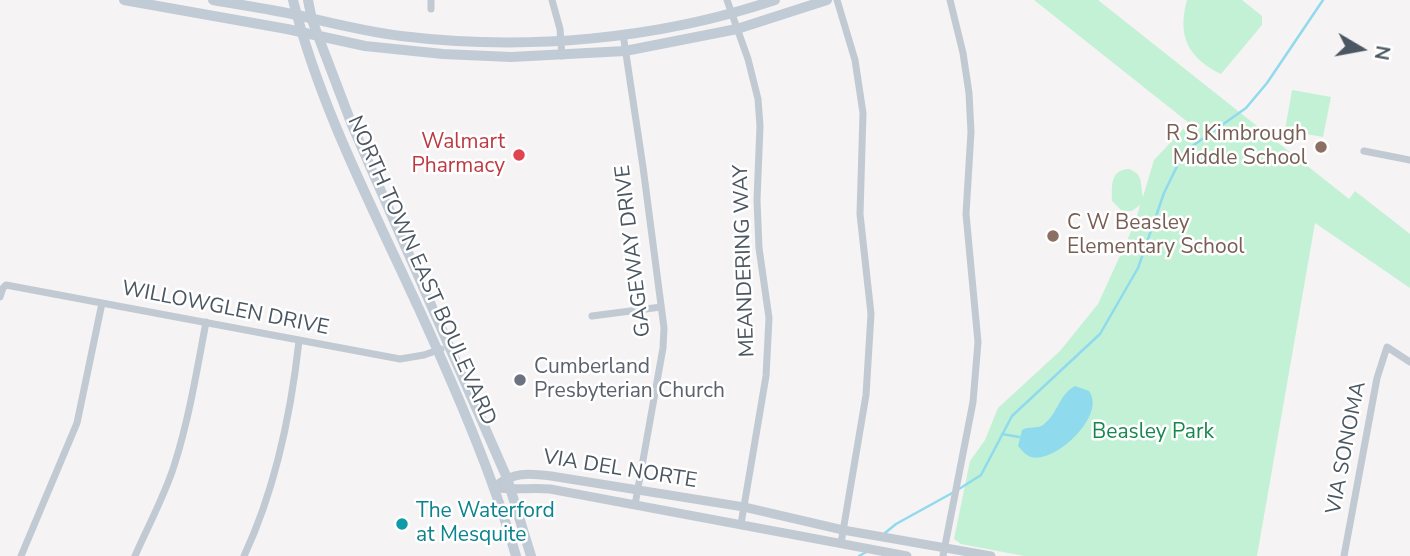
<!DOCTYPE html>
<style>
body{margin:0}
#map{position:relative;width:1410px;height:556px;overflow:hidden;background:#f5f3f3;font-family:"Nunito Sans",sans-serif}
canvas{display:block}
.north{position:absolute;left:1326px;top:14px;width:70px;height:70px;-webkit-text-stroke:5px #fff;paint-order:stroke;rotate:100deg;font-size:19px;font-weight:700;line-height:28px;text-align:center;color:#4a5661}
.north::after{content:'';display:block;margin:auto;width:24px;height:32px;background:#4a5661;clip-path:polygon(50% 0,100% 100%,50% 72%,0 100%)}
</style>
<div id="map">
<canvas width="1410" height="556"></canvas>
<div class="north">N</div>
</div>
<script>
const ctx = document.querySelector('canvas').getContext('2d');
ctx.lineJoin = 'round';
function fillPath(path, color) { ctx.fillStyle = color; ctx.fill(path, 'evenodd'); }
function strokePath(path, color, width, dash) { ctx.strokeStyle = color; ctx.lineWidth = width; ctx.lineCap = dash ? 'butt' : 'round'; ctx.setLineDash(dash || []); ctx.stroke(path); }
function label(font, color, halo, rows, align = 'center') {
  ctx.font = font + ' "Nunito Sans",sans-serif'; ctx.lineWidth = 5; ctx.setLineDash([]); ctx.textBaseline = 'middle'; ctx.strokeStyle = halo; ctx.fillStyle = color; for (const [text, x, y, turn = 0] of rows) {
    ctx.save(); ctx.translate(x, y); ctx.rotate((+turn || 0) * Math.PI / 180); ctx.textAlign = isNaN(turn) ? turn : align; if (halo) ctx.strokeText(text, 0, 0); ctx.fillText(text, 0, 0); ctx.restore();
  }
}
fillPath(new Path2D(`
 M 1034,0 L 1098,0 L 1349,199 L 1355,191 L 1410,234 L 1410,288 L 1315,223 L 1257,556 L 1024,556 L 961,544 L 954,539 L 970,461 L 985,440 L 998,408 L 1060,351 L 1098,304 L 1135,223 L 1140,205 L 1132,211 L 1122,211 L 1112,201 C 1112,185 1110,170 1129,169 C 1144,174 1140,185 1143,197 L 1154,160 L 1189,123 Z
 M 1187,0 L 1242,0 L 1262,16 L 1262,25 L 1221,74 C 1188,58 1177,36 1187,0 Z
 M 1292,90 L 1331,97 L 1323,137 L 1285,130 Z`), '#c3f1d5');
fillPath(new Path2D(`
 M 1075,386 L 1089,391 C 1107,415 1055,464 1031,457 C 1025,455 1022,450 1018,446 L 1022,430 C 1029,426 1037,429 1043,425 C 1058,414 1059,394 1075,386 Z`), '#90daee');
strokePath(new Path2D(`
 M 1002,434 L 1019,437
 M 959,489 L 981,475 L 1012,416 L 1100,334 L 1138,268 L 1164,193 L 1184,152 L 1246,108 L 1267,83 L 1323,0
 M 885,533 L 896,524 L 954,492
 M 859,556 L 868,551`), '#90daee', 2.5);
strokePath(new Path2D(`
 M 552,0 L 560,29 L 562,56
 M 727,0 L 748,59 L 758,99 L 760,126 L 757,200 L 759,248 L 769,318 L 766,376 L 741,524
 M 837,0 L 855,60 L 863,113 L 860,214 L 871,314 L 866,395 L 841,543
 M 431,9 L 431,0
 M 623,34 L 643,167 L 664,328 L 663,348 L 635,505
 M 1364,151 L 1410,160
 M 0,297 L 3,288 L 6,285 L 400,359 L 424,355 L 441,349
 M 592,316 L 661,307
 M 21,556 L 77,423 L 102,303
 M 135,556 C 148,526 164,497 174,466 C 189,419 197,370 206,322
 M 244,556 C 275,490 291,413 299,341
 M 943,556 L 973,402 L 978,342 L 966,214 L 971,132 L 969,93 L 963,53 L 950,0
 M 1344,556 L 1377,378 L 1387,347 L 1410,362`), '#c1cad2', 7);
strokePath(new Path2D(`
 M 494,487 C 514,472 527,473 551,476 L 744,507 L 843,530 L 991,556
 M 494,487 C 513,491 531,487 550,489 L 907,556`), '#c1cad2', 9);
strokePath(new Path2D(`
 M 124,0 L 287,29 L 365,46 L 443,54 L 511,57 L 625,51 L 737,29 L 827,0
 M 213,0 C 241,5 269,9 297,15 C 331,23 366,32 401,36 C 525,51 656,40 775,0
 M 293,0 C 320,108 373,208 419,309 C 455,388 492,473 516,556
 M 308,0 L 312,20 L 352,125 L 507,478 L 531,556`), '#c1cbd6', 10);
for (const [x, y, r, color] of [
 [1321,147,7,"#8d6e63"],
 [519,155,7,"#e0444e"],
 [1053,236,7,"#8d6e63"],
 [520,380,7,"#6b7280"],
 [402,524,7,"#0f9aa8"]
]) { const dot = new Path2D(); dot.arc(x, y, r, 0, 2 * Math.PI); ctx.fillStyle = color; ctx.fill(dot); strokePath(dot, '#fff', 2.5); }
label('21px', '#785e54', '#fff', [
 ["R S Kimbrough",1307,135],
 ["Middle School",1307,159],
 ["C W Beasley",1067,224,"left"],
 ["Elementary School",1067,248,"left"]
], 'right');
label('21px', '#be3a42', '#fff', [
 ["Walmart",505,143],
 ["Pharmacy",505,167]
], 'right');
label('21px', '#4a5661', '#fff', [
 ["GAGEWAY DRIVE",634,251,-97],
 ["MEANDERING WAY",745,261,-92],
 ["NORTH TOWN EAST BOULEVARD",421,271,66],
 ["WILLOWGLEN DRIVE",225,309,11],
 ["VIA SONOMA",1347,448,-79],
 ["VIA DEL NORTE",620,470,9]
]);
label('21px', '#5b616d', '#fff', [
 ["Cumberland",534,368],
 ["Presbyterian Church",534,392]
], 'left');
label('21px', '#17864f', '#fff', [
 ["Beasley Park",1153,433]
]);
label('21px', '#0d838f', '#fff', [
 ["The Waterford",416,512],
 ["at Mesquite",416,536]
], 'left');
</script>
